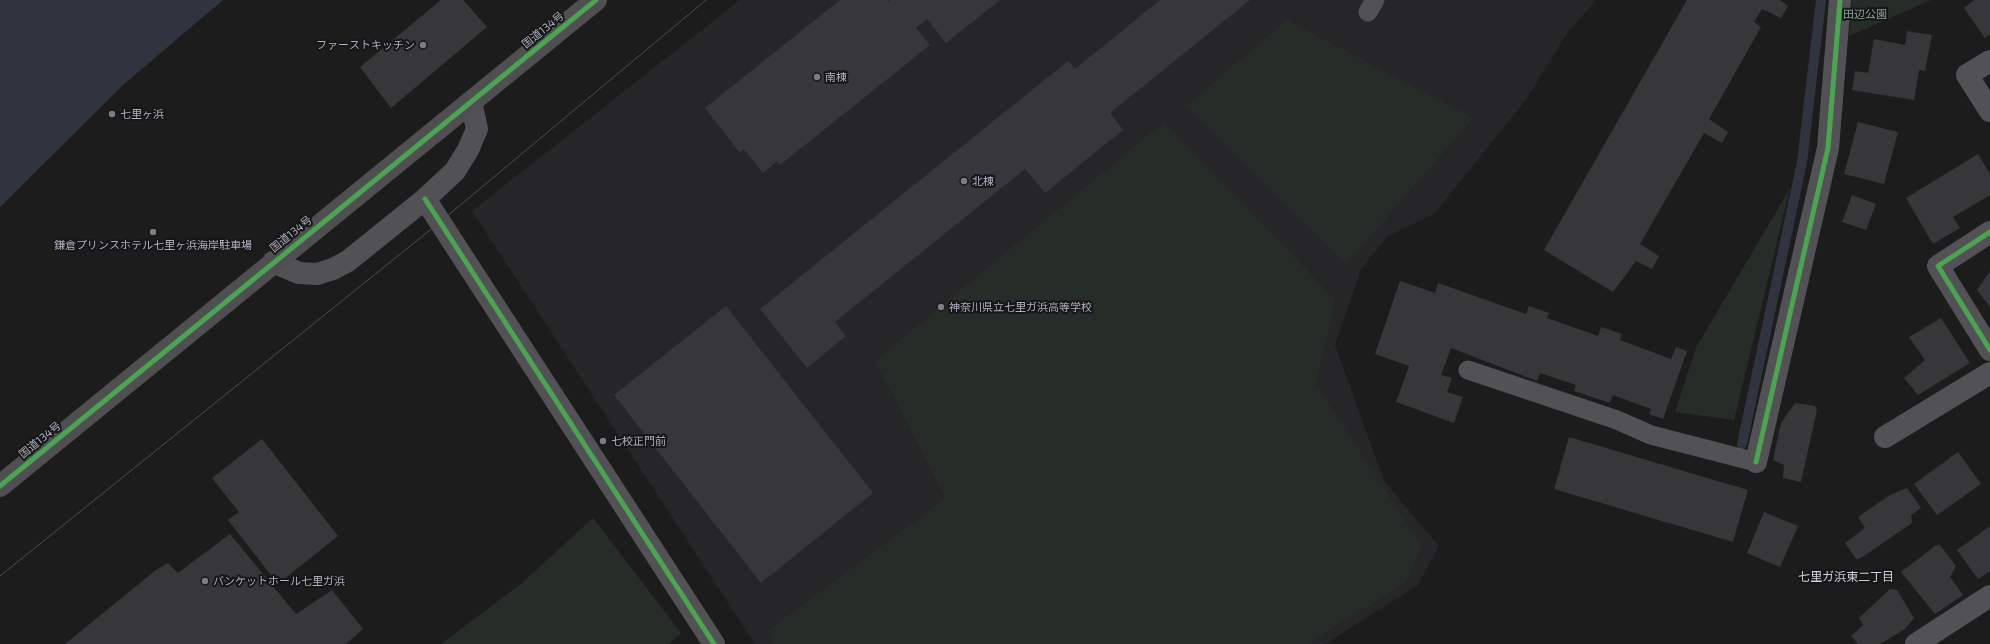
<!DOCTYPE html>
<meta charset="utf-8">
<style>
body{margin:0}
canvas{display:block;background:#1c1c1c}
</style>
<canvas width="1990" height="644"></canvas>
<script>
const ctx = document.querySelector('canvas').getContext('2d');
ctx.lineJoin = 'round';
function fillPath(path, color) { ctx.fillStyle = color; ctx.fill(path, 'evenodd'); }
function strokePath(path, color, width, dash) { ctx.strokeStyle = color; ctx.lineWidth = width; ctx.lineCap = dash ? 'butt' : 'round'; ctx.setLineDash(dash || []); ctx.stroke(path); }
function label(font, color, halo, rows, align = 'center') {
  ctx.font = font + ' "Exo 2","Noto Sans JP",sans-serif'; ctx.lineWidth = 4; ctx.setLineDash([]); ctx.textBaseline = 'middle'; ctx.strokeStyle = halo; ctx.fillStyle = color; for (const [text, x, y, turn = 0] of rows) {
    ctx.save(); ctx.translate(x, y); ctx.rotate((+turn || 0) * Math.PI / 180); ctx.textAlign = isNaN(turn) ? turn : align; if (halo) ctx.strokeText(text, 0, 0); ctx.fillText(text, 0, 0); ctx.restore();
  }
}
fillPath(new Path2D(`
 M 740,0 L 1596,0 L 1568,32 L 1525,101 L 1434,214 L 1388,236 L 1361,269 L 1335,345 L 1384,481 L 1439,546 L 1418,585 L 1325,644 L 755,644 L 472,211 Z`), '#262628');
fillPath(new Path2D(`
 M 1852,0 L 1931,0 L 1849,36 Z
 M 1287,20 L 1473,118 L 1346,264 L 1186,106 Z
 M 1164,122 L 1335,300 L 1316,385 L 1422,546 L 1405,583 L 1307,644 L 773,644 L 766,632 L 946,498 L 875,361 Z
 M 1790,188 L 1734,420 L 1675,412 L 1696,348 Z
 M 593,518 L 681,633 L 668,644 L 441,644 L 522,583 Z`), '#262d28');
fillPath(new Path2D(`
 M 0,0 L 223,0 L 123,85 L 0,207 Z`), '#2f343e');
strokePath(new Path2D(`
 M 1742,444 L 1802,162 L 1821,0`), '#2f343e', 10);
fillPath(new Path2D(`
 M 441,0 L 463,0 L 487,27 L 391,108 L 360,67 Z
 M 840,0 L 887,0 L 888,2 L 890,0 L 1000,0 L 946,43 L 927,19 L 916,28 L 930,45 L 780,165 L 777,161 L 763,173 L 744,149 L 740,153 L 705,108 Z
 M 1160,0 L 1250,0 L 1110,113 L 1123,130 L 1045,193 L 1025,169 L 835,322 L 846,336 L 807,368 L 760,309 L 1068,61 L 1075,69 Z
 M 1687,0 L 1780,0 L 1788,6 L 1781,18 L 1762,9 L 1754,22 L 1761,27 L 1709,119 L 1728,132 L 1722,143 L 1704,133 L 1640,244 L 1659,256 L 1652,269 L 1636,261 L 1613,292 L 1544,250 Z
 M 1974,0 L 1990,0 L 1990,34 L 1985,38 L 1964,8 Z
 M 1907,31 L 1932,35 L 1925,71 L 1919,70 L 1914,100 L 1852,90 L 1855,71 L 1868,73 L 1874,39 L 1905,45 Z
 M 1858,122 L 1898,132 L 1884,184 L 1844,174 Z
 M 1978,154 L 1990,174 L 1990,195 L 1953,217 L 1960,228 L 1933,244 L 1906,198 Z
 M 1852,195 L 1876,204 L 1866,230 L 1842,222 Z
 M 1990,271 L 1990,307 L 1977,290 Z
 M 1400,281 L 1435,293 L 1438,283 L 1526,314 L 1529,306 L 1549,313 L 1547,318 L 1598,336 L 1601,327 L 1622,334 L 1620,340 L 1671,359 L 1676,347 L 1687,351 L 1663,419 L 1649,414 L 1651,409 L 1613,395 L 1610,403 L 1574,391 L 1576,385 L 1540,373 L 1537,381 L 1451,348 L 1441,375 L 1452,378 L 1447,392 L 1463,397 L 1454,423 L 1396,402 L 1409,366 L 1375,354 Z
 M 726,306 L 873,493 L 761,583 L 614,395 Z
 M 1941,318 L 1970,363 L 1918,395 L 1904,378 L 1925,360 L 1909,337 Z
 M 1795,403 L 1815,406 L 1817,410 L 1801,482 L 1783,478 L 1784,465 L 1773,460 L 1781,423 Z
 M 1569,437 L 1748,490 L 1733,542 L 1554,489 Z
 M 262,439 L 338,536 L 278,584 L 228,520 L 239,512 L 212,478 Z
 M 1958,452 L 1981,484 L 1937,515 L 1914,484 Z
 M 1907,488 L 1921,508 L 1911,515 L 1912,523 L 1861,558 L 1856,559 L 1845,543 L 1865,528 L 1858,517 L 1890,495 Z
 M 1764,512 L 1798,526 L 1780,567 L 1747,553 Z
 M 1990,526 L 1990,571 L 1978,579 L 1957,550 Z
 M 230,534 L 296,614 L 332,590 L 363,629 L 346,644 L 65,644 L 156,570 L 168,563 L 178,573 Z
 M 1940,545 L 1956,566 L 1950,577 L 1963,595 L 1935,614 L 1901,572 L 1935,546 Z
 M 1890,589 L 1897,590 L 1914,618 L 1905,629 L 1880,644 L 1858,644 L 1851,636 L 1863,625 L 1859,618 Z`), '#373638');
strokePath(new Path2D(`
 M 1368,12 L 1375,0
 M 1468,370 L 1617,420 L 1651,435 L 1756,462`), '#525256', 19);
strokePath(new Path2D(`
 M 1990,61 L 1967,75 L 1990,111
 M 1990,232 L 1938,266 L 1990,350
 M 1885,437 L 1990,373
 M 1756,462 L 1828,148 L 1840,0
 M 1916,644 L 1990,596`), '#525256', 22);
strokePath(new Path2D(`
 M 425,199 L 714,644
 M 273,262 L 299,273 L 317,274 L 333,269 L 348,261 L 425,199 L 455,171 L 468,150 L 477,129 L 471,102`), '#525256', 22);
strokePath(new Path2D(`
 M 0,486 L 596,0`), '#4f4f52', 22);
strokePath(new Path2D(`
 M 0,576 L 440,222 L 706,0`), '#4d4d51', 1);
strokePath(new Path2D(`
 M 425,199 L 714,644
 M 1990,232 L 1938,266 L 1990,350
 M 1756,462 L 1828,148 L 1840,0
 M 0,486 L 596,0`), '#4ca352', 5);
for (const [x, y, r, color] of [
 [423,45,4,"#7b7c84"],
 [817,77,4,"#7b7c84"],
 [112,114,4,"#7b7c84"],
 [964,181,4,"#7b7c84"],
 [153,232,4,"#7b7c84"],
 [941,307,4,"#7b7c84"],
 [603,441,4,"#7b7c84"],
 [205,581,4,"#7b7c84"]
]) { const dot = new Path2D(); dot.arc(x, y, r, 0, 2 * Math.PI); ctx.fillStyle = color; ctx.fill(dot); strokePath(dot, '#161618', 1.5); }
label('11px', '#86a690', '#161618', [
 ["田辺公園",1865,14]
]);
label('11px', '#aeafbc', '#161618', [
 ["国道134号",543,30,-39],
 ["国道134号",291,234,-39],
 ["国道134号",40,440,-39]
]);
label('11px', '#aeafbc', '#161618', [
 ["ファーストキッチン",415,45,"right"],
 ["南棟",825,77],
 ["七里ヶ浜",120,114],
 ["北棟",972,181],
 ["鎌倉プリンスホテル七里ヶ浜海岸駐車場",153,245,"center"],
 ["神奈川県立七里ガ浜高等学校",949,307],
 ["七校正門前",611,441],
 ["バンケットホール七里ガ浜",213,581]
], 'left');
label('12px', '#cfcfd8', '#161618', [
 ["七里ガ浜東二丁目",1846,577]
]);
</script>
